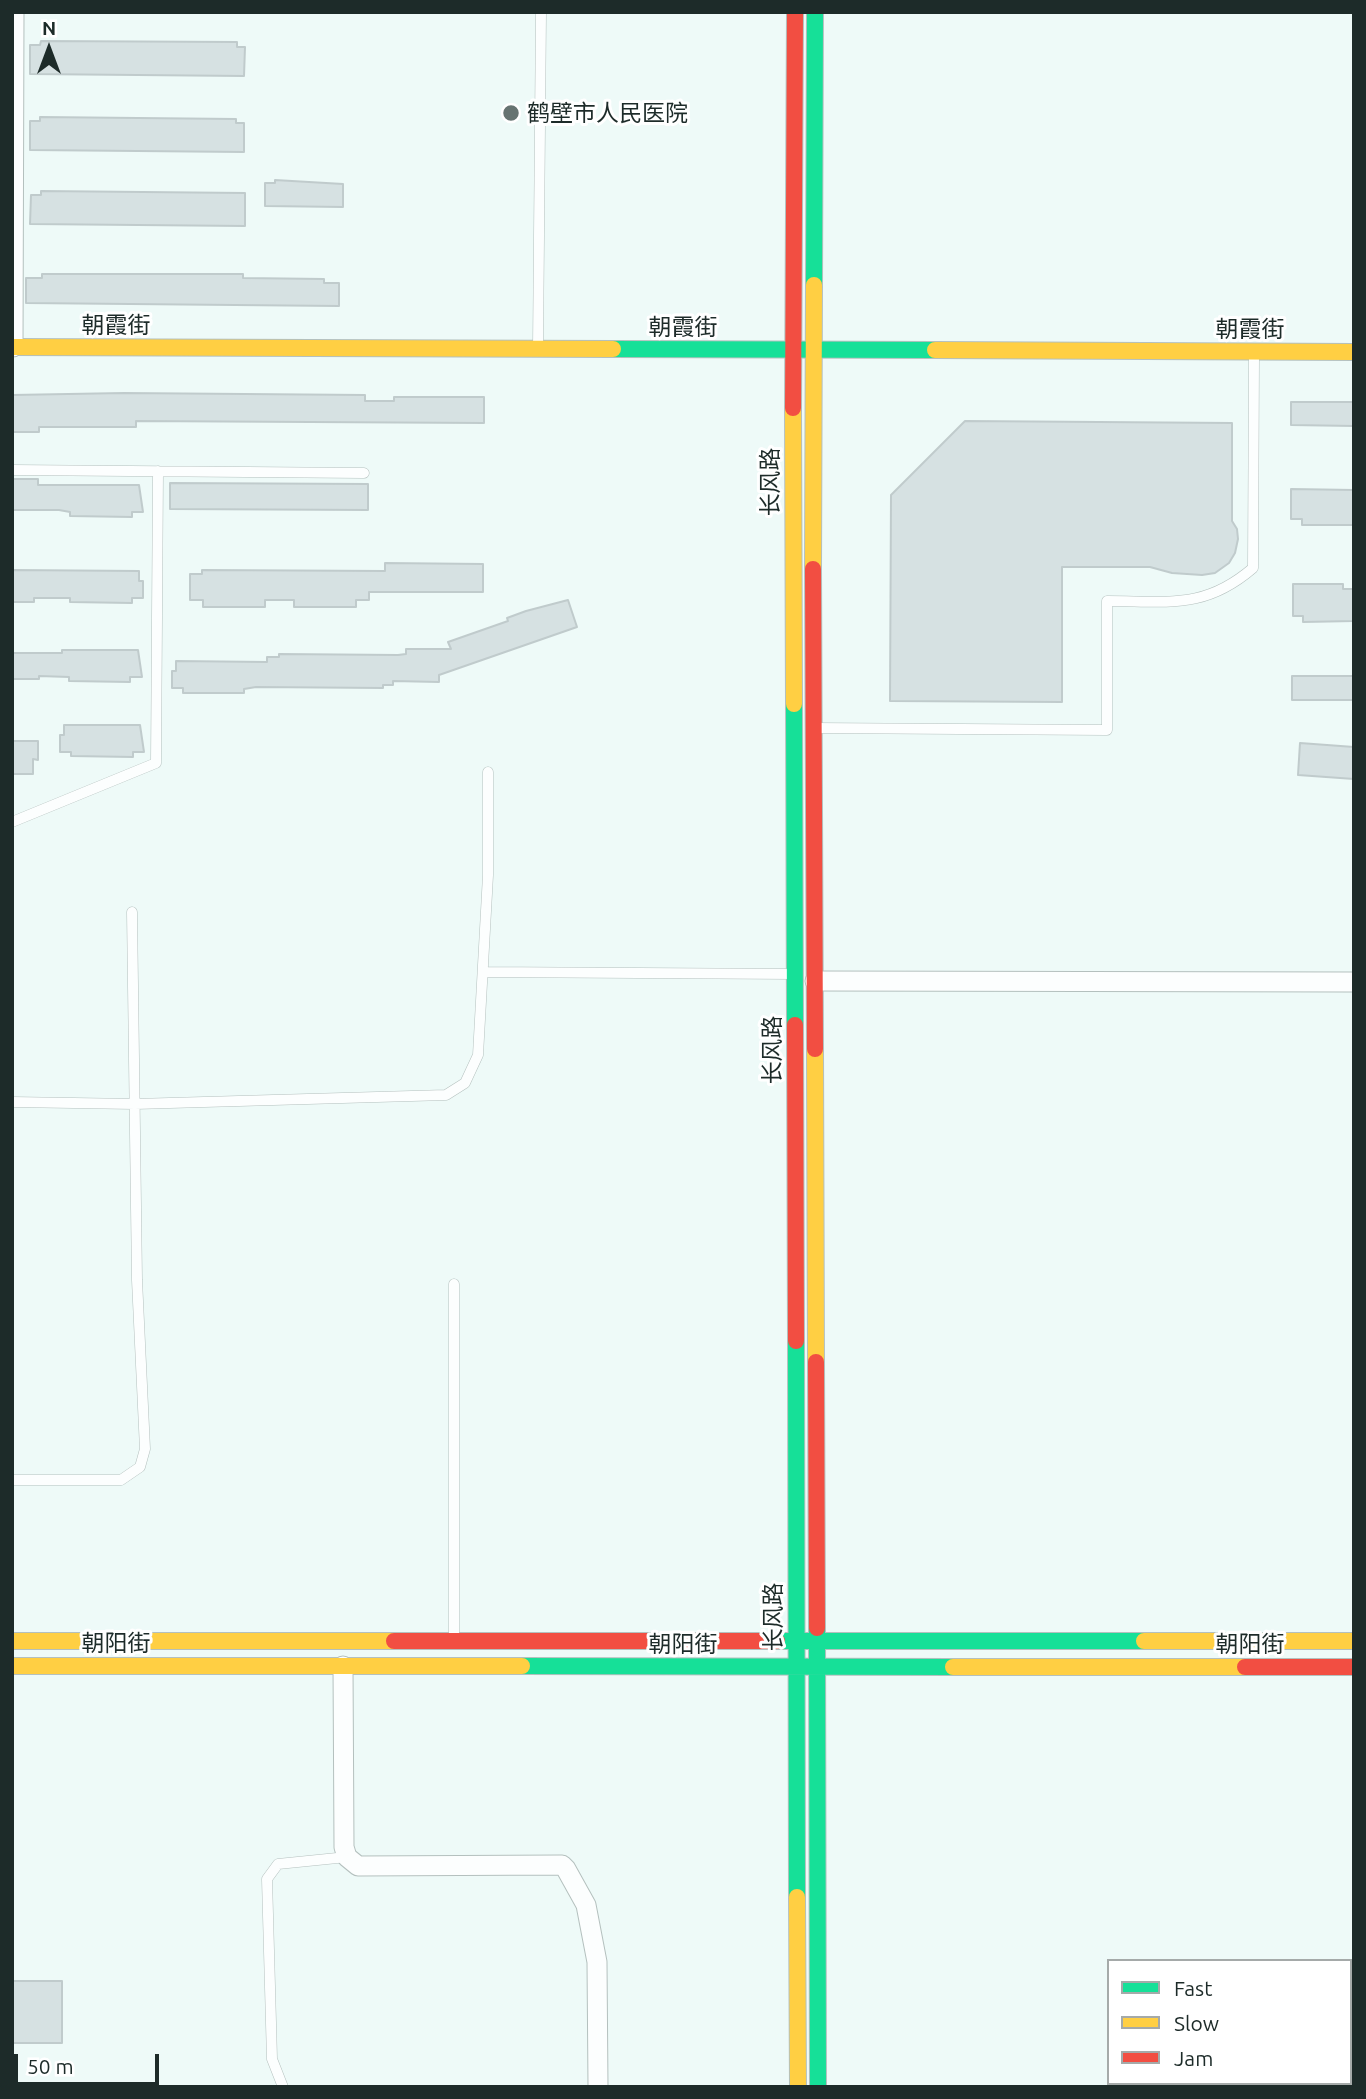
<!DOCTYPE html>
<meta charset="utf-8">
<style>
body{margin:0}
#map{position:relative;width:1366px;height:2099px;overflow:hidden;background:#eefaf8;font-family:Ubuntu,sans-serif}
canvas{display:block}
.frame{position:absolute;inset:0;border:14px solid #1d2b29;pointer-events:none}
.legend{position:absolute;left:1107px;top:1959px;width:245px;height:126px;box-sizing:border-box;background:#fff;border:2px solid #a5aaa9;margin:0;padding:9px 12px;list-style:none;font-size:21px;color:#1d2b29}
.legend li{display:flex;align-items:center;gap:14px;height:35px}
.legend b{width:35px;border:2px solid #a5aaa9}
.north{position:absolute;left:14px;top:14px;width:70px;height:70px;-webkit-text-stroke:5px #fff;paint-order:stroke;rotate:0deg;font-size:19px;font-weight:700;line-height:28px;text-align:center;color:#1d2b29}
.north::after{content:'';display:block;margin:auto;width:24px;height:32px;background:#1d2b29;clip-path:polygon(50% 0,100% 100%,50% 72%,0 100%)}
.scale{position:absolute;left:14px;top:2054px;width:145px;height:32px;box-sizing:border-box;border:4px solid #1d2b29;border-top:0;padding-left:9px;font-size:21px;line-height:24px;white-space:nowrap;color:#1d2b29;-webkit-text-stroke:5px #fff;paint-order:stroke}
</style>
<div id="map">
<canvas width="1366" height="2099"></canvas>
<div class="frame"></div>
<ul class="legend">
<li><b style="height:9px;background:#16e098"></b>Fast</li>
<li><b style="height:9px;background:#ffcf43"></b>Slow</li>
<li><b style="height:9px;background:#f24e42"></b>Jam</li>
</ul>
<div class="north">N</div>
<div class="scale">50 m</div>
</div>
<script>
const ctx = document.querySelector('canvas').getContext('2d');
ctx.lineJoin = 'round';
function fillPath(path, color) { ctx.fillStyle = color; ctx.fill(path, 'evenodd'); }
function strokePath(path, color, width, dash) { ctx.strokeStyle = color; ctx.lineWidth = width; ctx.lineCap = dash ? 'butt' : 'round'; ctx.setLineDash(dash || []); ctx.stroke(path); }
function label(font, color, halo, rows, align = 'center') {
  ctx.font = font + ' Ubuntu,"Noto Sans SC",sans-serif'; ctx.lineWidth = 6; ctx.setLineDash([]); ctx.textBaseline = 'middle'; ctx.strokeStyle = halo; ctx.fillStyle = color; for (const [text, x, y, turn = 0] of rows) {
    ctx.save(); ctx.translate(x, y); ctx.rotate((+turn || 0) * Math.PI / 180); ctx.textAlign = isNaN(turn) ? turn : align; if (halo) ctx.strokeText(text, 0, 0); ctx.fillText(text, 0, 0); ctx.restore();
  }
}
const building = new Path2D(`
 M 41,41 L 237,42 L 237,47 L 245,47 L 244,76 L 30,74 L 30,45 L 40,45 Z
 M 40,117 L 236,119 L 236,123 L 244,123 L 244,152 L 30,150 L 30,121 L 40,121 Z
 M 275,180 L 343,184 L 343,207 L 265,206 L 265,183 L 275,183 Z
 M 41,191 L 245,193 L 245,226 L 30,224 L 31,195 L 41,195 Z
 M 42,274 L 243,274 L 243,278 L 324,279 L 324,283 L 339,283 L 339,306 L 26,303 L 26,278 L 42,278 Z
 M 124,393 L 365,395 L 365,401 L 394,401 L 394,397 L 484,397 L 484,423 L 136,421 L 136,427 L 39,427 L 39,432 L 12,432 L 12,395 Z
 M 1291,402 L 1354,402 L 1354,426 L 1291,425 Z
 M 965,421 L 1232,423 L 1232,521 L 1237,529 L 1238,539 L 1235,553 L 1229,563 L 1215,573 L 1202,575 L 1172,573 L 1150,567 L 1062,567 L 1062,702 L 890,701 L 891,495 Z
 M 12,479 L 38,479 L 38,485 L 139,485 L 143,512 L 132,512 L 132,517 L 70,516 L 70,512 L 59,510 L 12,510 Z
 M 170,483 L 368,484 L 368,510 L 170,509 Z
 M 1291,489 L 1354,490 L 1354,525 L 1302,525 L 1302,519 L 1291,519 Z
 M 385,563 L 483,564 L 483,592 L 369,592 L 369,600 L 356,600 L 356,607 L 294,607 L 294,600 L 265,600 L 265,607 L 203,607 L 203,600 L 190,600 L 190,574 L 202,574 L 202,570 L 385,571 Z
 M 12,570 L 139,571 L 139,581 L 143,581 L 143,598 L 132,598 L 132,603 L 70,602 L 70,598 L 34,598 L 34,602 L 12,602 Z
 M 1293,584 L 1343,584 L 1343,589 L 1354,589 L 1354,621 L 1303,622 L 1303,616 L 1293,616 Z
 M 568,600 L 577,627 L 439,675 L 439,682 L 393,681 L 393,685 L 383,685 L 383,688 L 256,687 L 244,689 L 244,693 L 183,693 L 183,688 L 172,688 L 172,671 L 176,671 L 176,661 L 267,662 L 267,657 L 279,657 L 279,654 L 398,655 L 406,654 L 406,649 L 451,649 L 448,642 L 508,621 L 507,618 L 526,611 Z
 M 62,650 L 138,650 L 142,677 L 130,677 L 130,682 L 69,681 L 69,677 L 39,676 L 39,679 L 12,679 L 12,653 L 62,653 Z
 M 1292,676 L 1354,676 L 1354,700 L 1292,700 Z
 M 64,725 L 140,725 L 144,752 L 133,752 L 133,757 L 71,756 L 71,752 L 60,752 L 60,735 L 64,735 Z
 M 12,741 L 38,741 L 38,760 L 33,759 L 33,774 L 12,774 Z
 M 1300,743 L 1354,747 L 1354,779 L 1298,775 Z
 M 12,1981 L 62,1981 L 62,2043 L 12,2043 Z`);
fillPath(building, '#d6e1e2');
strokePath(building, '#c0cbcc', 2);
const lane = new Path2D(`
 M 538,348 L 541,12
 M 12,470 L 364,473
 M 814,728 L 1107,730 L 1107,601 C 1168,601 1204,610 1253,568 L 1254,355
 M 12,822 L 156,763 L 158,471
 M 483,972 L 794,974
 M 12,1102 L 135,1104 L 446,1095 L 465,1083 L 478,1055 L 488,875 L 488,772
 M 12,1480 L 121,1480 L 140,1467 L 145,1449 L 137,1280 L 132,912
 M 454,1641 L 454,1284
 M 283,2087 L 272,2059 L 267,1879 L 278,1864 L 347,1857`);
const street = new Path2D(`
 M 13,347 L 14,12
 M 815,981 L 1354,982
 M 343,1666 L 344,1847 L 347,1857 L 358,1866 L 562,1865 L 566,1869 L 586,1905 L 597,1962 L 598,2087`);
const fast = new Path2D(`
 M 814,285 L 815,12
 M 613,349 L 935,350
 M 794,704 L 795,1025
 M 796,1341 L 797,1897
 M 817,1628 L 818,2087
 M 777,1641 L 1144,1641
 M 522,1666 L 953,1667`);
const slow = new Path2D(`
 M 12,347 L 613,349
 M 935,350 L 1354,352
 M 793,408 L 794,704
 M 813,569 L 814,285
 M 815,1049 L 816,1362
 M 12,1641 L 394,1641
 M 1144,1641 L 1354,1641
 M 12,1666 L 522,1666
 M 953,1667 L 1245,1667
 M 797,1897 L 798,2087`);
const jam = new Path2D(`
 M 793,408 L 795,12
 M 813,569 L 815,1049
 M 795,1025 L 796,1341
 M 816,1362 L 817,1628
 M 394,1641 L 777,1641
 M 1245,1667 L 1354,1667`);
strokePath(lane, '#b4c0be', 11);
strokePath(street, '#b4c0be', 21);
strokePath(fast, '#b4c0be', 18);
strokePath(slow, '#b4c0be', 18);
strokePath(jam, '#b4c0be', 18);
strokePath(lane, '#fcfefe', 10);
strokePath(street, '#fcfefe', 19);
strokePath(fast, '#16e098', 16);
strokePath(slow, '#ffcf43', 16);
strokePath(jam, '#f24e42', 16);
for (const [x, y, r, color] of [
 [511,113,9,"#667371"]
]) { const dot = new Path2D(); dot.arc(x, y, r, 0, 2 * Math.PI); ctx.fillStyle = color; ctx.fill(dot); strokePath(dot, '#fff', 2.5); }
label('23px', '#1d2b29', '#fff', [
 ["鹤壁市人民医院",527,113]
], 'left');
label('23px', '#1d2b29', '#fff', [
 ["朝霞街",116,325],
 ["朝霞街",683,327],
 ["朝霞街",1250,329],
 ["长风路",770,482,-90],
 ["长风路",772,1050,-90],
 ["长风路",773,1617,-90],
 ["朝阳街",116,1643],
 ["朝阳街",683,1644],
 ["朝阳街",1250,1644]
]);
</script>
